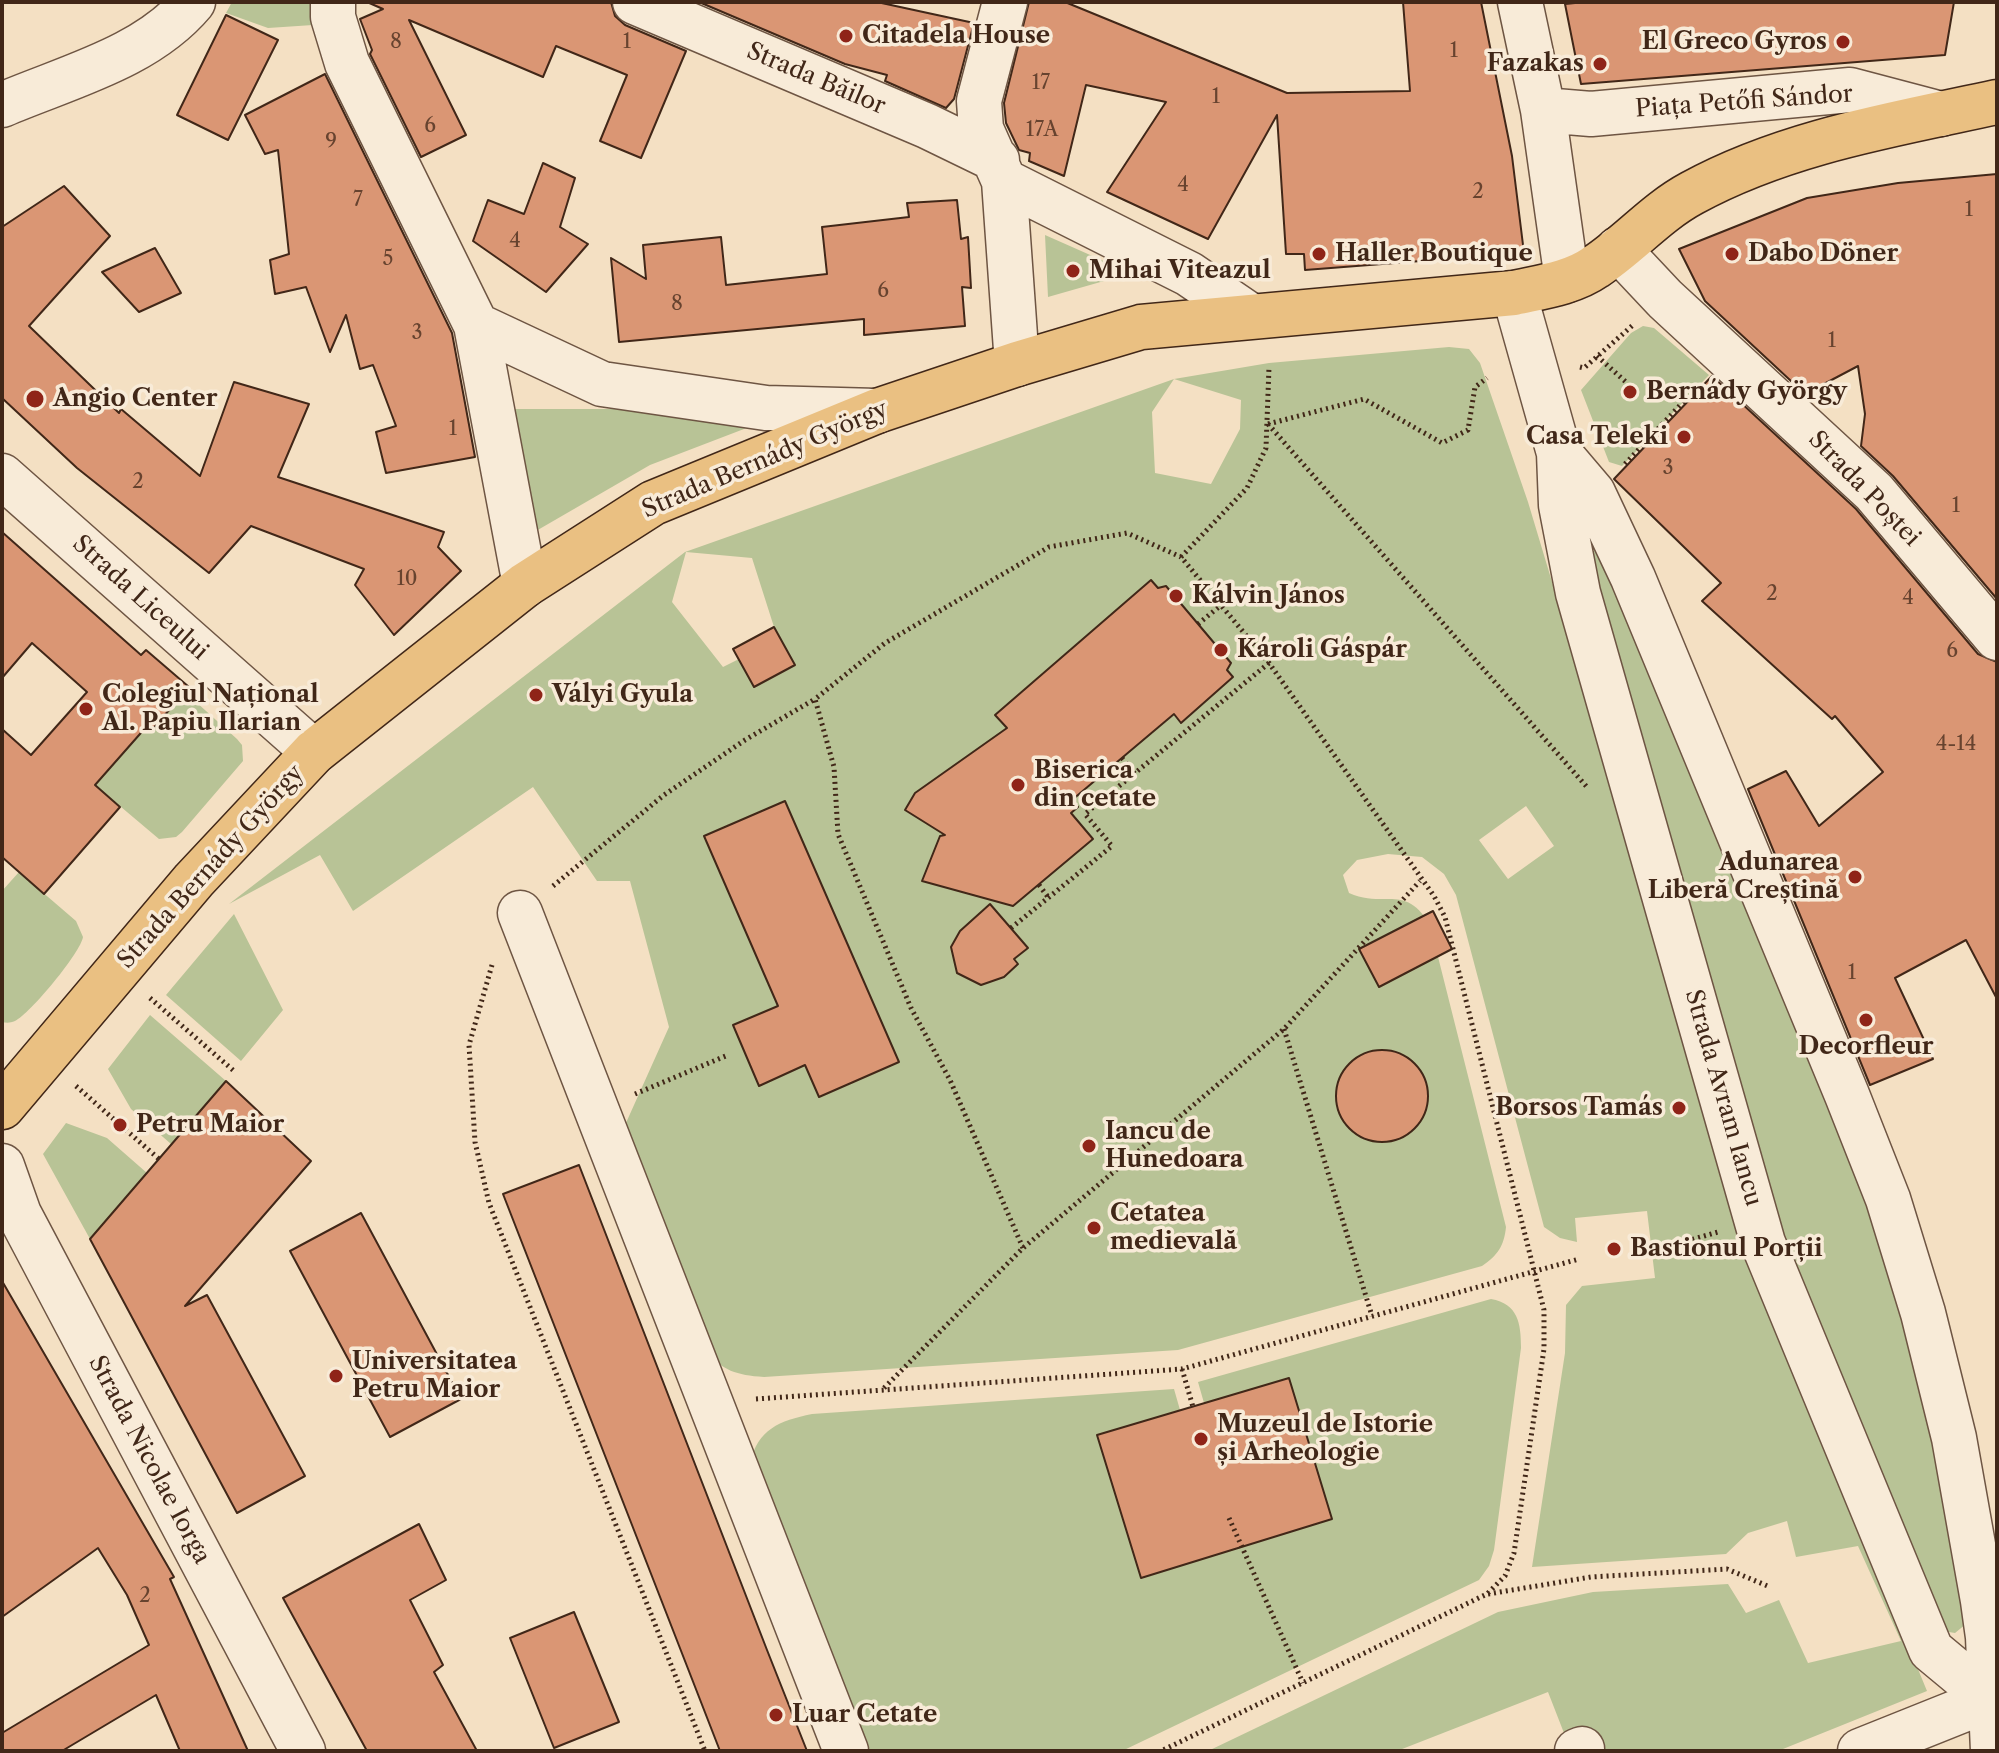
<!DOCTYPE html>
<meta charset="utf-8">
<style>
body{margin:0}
#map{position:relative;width:1999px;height:1753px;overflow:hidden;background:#f4e0c3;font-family:"Libre Caslon Text",serif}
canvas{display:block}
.frame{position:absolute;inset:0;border:4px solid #412718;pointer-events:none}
</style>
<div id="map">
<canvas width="1999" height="1753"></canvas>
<div class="frame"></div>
</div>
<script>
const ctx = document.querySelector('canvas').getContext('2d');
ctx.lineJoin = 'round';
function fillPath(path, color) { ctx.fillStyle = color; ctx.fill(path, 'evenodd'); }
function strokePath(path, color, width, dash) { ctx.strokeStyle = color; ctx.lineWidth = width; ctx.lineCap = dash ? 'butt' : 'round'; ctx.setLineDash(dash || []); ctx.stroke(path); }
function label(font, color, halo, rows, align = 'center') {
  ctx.font = font + ' "Libre Caslon Text",serif'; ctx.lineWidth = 7; ctx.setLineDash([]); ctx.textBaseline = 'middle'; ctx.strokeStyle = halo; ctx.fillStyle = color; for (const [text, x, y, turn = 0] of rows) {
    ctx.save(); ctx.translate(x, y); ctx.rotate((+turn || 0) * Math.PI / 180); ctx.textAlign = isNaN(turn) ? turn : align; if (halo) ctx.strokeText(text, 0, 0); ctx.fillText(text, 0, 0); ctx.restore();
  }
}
fillPath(new Path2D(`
 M 232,2 L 314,2 L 313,25 L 268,28 L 226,13 Z
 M 1045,235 L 1106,262 L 1111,279 L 1048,297 Z
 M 1643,326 L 1654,328 L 1709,375 L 1622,466 L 1609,462 L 1581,390 L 1631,333 Z
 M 1449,347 L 1469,349 L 1480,363 L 1528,502 L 1641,878 L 1736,1228 L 1927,1691 L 1778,1751 L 1571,1751 L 1548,1692 L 1397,1751 L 1208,1751 L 1498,1612 L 1593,1592 L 1728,1584 L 1746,1613 L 1779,1600 L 1808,1663 L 1901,1641 L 1858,1546 L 1796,1557 L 1787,1521 L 1748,1533 L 1726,1554 L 1532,1567 L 1565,1353 L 1566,1305 L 1582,1286 L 1655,1278 L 1647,1211 L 1575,1218 L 1577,1242 L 1560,1238 L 1544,1227 L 1456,895 L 1444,874 L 1422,857 L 1388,854 L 1357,860 L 1343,875 L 1349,893 C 1386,909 1405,883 1430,925 L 1506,1227 C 1504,1246 1498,1255 1482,1266 L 1178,1350 L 764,1377 C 736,1375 723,1371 705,1350 L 621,1134 L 669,1027 L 630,881 L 597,881 L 533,787 L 353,911 L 320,855 L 229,904 L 685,552 L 1174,379 L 1269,363 ZM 1174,379 L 1241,400 L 1240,429 L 1211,484 L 1155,473 L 1152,412 ZM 686,552 L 752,558 L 774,627 L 794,665 L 739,659 L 723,667 L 672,602 ZM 1526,806 L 1554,846 L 1508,879 L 1479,840 Z
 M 512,409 L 615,409 L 757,424 L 650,465 L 536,531 Z
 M 1601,548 L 1869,1204 L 1935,1441 L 1966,1624 L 1955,1633 L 1943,1631 L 1780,1227 L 1588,553 Z
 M 185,692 L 237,739 L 242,745 L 243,761 L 182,832 L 176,837 L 159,839 L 95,785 L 147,726 L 151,730 Z
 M 19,872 L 76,921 L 83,937 C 81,952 30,1014 15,1021 C 10,1023 7,1023 2,1022 L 2,891 Z
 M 234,914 L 283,1010 L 241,1061 L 166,995 Z
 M 150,1015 L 226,1081 L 171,1144 L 131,1109 L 108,1069 Z
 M 66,1123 L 107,1138 L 147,1173 L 90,1239 L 43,1154 Z
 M 1491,1299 C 1518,1304 1521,1323 1521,1348 L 1494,1550 L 1489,1566 L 1479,1580 L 1122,1751 L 857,1751 L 750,1463 C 758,1429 779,1421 812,1414 L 1174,1389 L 1180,1410 L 1097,1435 L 1142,1578 L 1332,1519 L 1289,1379 L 1204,1403 L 1198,1382 Z`), '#b8c396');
const building = new Path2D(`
 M 367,2 L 611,2 L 615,16 L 625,25 L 686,51 L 641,158 L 600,141 L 627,75 L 556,46 L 543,77 L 409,20 L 466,135 L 421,157 L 370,54 L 372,50 L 360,19 L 383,9 Z
 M 699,2 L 877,2 L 974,23 L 954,99 L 946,108 L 885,81 L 887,75 L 845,64 Z
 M 1029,2 L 1065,2 L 1287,93 L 1410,91 L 1403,2 L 1481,2 L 1512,156 L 1524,253 L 1305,270 L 1304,254 L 1286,254 L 1277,115 L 1208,239 L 1107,192 L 1166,102 L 1086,85 L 1064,176 L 1029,161 L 1030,153 L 1019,150 L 1006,123 L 1004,103 Z
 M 1585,2 L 1954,2 L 1945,55 L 1581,84 L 1565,4 Z
 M 226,15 L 278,40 L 228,140 L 177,115 Z
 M 325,74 L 452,333 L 475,457 L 386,473 L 376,432 L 396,426 L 373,365 L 360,369 L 346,315 L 330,352 L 306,287 L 275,294 L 270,260 L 289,254 L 278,150 L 265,154 L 245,115 Z
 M 543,163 L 575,178 L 560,227 L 588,244 L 546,292 L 473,241 L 488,200 L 524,214 Z
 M 1997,174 L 1997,599 L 1893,476 L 1861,446 L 1865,414 L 1858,366 L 1805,394 L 1705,301 L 1679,249 L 1807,198 L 1898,183 Z
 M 64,186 L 110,236 L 29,326 L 119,413 L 121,409 L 200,476 L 234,382 L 309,404 L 278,477 L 444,532 L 438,547 L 461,571 L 394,635 L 355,585 L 364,569 L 251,526 L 209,573 L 77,468 L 2,398 L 2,227 Z
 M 957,200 L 961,239 L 968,237 L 971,288 L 962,287 L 965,326 L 864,335 L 864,319 L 619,342 L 611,258 L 646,279 L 643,245 L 721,237 L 726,285 L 827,274 L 822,227 L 909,217 L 907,203 Z
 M 155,248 L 181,293 L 139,312 L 102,272 Z
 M 1712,376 L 1856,509 L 1978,654 L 1997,662 L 1997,999 L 1966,940 L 1895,978 L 1933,1059 L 1870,1085 L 1748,789 L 1786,771 L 1819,826 L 1883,772 L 1835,716 L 1832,719 L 1702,601 L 1721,583 L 1614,479 Z
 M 2,532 L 141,655 L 146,650 L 189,687 L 151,731 L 147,726 L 95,785 L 120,807 L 44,894 L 2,857 L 2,729 L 31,755 L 87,692 L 32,643 L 2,678 Z
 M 1151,580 L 1158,588 L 1166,586 L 1231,663 L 1227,670 L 1233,677 L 1181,723 L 1174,714 L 1072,800 L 1078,807 L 1071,813 L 1093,839 L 1013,906 L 922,881 L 940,836 L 945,835 L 905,810 L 915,793 L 1007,728 L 995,715 Z
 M 774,627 L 795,665 L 754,687 L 733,649 Z
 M 785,801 L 899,1062 L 819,1097 L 805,1065 L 759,1086 L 733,1025 L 778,1006 L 704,836 Z
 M 990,904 L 1028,948 L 1014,959 L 1018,964 L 1004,977 L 981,985 L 957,973 L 951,947 L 960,931 Z
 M 1433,911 L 1452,949 L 1379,987 L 1359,949 Z
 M1336 1096a46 46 0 1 1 92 0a46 46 0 1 1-92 0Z
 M 226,1081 L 311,1161 L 185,1306 L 207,1295 L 305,1476 L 237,1513 L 90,1239 Z
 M 579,1165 L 767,1650 L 807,1751 L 720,1751 L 692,1679 L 503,1194 Z
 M 361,1213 L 461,1399 L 390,1437 L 290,1251 Z
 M 2,1281 L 174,1577 L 170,1579 L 248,1751 L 180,1751 L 156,1695 L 62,1751 L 2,1751 L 2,1733 L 149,1645 L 127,1595 L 98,1548 L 2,1617 Z
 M 1289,1378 L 1332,1519 L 1141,1578 L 1097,1435 Z
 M 419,1524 L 446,1580 L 410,1600 L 443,1665 L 434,1672 L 477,1751 L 367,1751 L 283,1598 Z
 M 574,1612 L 619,1722 L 554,1748 L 510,1638 Z`);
fillPath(building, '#da9674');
strokePath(building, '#412718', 2);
const minor = new Path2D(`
 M 333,2 L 333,17 L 347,63 L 476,325 L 525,585
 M 635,2 L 927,126 L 997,160
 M 1005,2 L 979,101 L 981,129 L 1004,181 L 1017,364
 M 1520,2 L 1543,110 L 1567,280
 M 2,105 C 67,77 146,58 193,2
 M 1543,110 L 1591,114 L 1850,90 L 1941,114
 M 1004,181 L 1189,274 L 1249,315
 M 1618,249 L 1665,299 L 1874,492 L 1997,638
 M 1514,293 L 1559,453 L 1561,505 L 1578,593 L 1763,1243 L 1931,1650 L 1990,1699
 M 476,325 L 602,384 L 766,408 L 877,411
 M 1559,453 L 1593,493 L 1633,578 L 1847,1095 L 1888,1199 L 1923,1313 L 1954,1438 L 1983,1601 L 1988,1637 L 1993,1751
 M 2,476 L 314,752
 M 520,913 L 846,1751
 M 2,1166 L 19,1214 L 303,1751
 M 1577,1751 L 1582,1749
 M 1860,1751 L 1990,1699`);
const major = new Path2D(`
 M 2,1107 L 194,880 L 314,752 L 525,585 L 653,503 L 877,411 L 1017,364 L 1141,327 L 1514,293 C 1541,287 1572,283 1595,267 C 1630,244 1655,213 1692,193 C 1785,142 1895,124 1997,102`);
strokePath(minor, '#6e5543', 47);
strokePath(major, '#412718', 47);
strokePath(new Path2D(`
 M 1597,356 L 1627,383
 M 1580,367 L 1584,368 L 1633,325
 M 1268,424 L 1587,787
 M 1268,424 L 1364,399 L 1442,443 L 1468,430 L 1475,387 L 1487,378
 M 1625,464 L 1698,386
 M 1181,557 L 1247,488 L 1266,448 L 1269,367
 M 1198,624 L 1220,606
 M 1122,758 L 1135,774
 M 1039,885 L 1048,897
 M 553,886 L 664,795 L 745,740 L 815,699
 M 1011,928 L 1112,846 L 1085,814 L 1269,663
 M 492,965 L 469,1045 L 475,1142 L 489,1203 L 705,1751
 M 150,998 L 234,1071
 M 1284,1029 L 1372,1316
 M 76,1086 L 159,1159
 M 635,1094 L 728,1055
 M 1023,1248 L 950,1080 L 911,1008 L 838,834 L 834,767 L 815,699 L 885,643 L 1049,547 L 1127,533 L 1181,557 L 1269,663 L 1434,896 L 1445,917 L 1544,1310 L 1544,1349 L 1514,1553 L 1505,1576 L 1487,1594 L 1161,1751
 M 1652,1251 L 1718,1232
 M 1182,1369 L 1193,1407
 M 884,1388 L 1023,1248 L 1284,1029 L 1420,881
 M 756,1399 L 1182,1369 L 1579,1259
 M 1229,1518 L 1303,1683
 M 1488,1594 L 1591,1577 L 1727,1569 L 1770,1587`), '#412718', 5, [2, 4]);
strokePath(minor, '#f8ebd8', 44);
strokePath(major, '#eac082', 44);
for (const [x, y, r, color] of [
 [846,36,8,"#8f2418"],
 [1843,42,8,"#8f2418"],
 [1600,64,8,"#8f2418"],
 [1319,254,8,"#8f2418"],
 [1732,254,8,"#8f2418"],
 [1073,271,8,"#8f2418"],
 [1630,392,8,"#8f2418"],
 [35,399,10,"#8f2418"],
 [1684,437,8,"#8f2418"],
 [1176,596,8,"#8f2418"],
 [1221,650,8,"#8f2418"],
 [536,695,8,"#8f2418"],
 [86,709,8,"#8f2418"],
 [1018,785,8,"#8f2418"],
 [1855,877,8,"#8f2418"],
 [1866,1020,8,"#8f2418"],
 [1679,1108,8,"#8f2418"],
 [120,1125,8,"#8f2418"],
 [1089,1146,8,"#8f2418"],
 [1094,1228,8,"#8f2418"],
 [1614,1249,8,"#8f2418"],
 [336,1376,8,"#8f2418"],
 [1201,1439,8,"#8f2418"],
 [776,1715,8,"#8f2418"]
]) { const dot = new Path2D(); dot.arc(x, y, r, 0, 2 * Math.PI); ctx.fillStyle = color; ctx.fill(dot); strokePath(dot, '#f8ebd8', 3); }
label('20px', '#67432f', null, [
 ["8",396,42],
 ["1",627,42],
 ["1",1454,51],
 ["17",1041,83],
 ["1",1216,97],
 ["6",430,126],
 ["17A",1042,130],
 ["9",331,142],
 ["4",1183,185],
 ["2",1478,192],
 ["7",358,200],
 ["1",1969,210],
 ["4",515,241],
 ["5",388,259],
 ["6",883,291],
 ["8",677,304],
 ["3",417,333],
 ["1",1832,341],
 ["1",453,429],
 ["3",1668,468],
 ["2",138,482],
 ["1",1956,506],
 ["10",407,579],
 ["2",1772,594],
 ["4",1908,598],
 ["6",1952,651],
 ["4-14",1956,744],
 ["1",1852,973],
 ["2",145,1596]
]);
label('bold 24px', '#412718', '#f8ebd8', [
 ["Citadela House",862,36],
 ["El Greco Gyros",1827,42,"right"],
 ["Fazakas",1584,64,"right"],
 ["Haller Boutique",1335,254],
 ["Dabo Döner",1748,254],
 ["Mihai Viteazul",1089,271],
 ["Bernády György",1646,392],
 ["Angio Center",53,399],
 ["Casa Teleki",1668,437,"right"],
 ["Kálvin János",1192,596],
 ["Károli Gáspár",1237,650],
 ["Colegiul Național",102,695],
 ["Al. Papiu Ilarian",102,723],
 ["Vályi Gyula",552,695],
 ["Biserica",1034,771],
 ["din cetate",1034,799],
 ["Adunarea",1839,863,"right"],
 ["Liberă Creștină",1839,891,"right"],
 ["Decorfleur",1866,1047,"center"],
 ["Borsos Tamás",1663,1108,"right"],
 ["Petru Maior",136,1125],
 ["Iancu de",1105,1132],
 ["Hunedoara",1105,1160],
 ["Cetatea",1110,1214],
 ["medievală",1110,1242],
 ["Bastionul Porții",1630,1249],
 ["Universitatea",352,1362],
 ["Petru Maior",352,1390],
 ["Muzeul de Istorie",1217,1425],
 ["și Arheologie",1217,1453],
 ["Luar Cetate",792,1715]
], 'left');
label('24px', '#412718', '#f8ebd8', [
 ["Strada Băilor",816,79,23],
 ["Piața Petőfi Sándor",1744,102,-4],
 ["Strada Bernády György",765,460,-23],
 ["Strada Poștei",1864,489,46],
 ["Strada Liceului",140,598,42],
 ["Strada Bernády György",211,867,-48],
 ["Strada Avram Iancu",1723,1098,74],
 ["Strada Nicolae Iorga",149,1460,62]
]);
</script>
